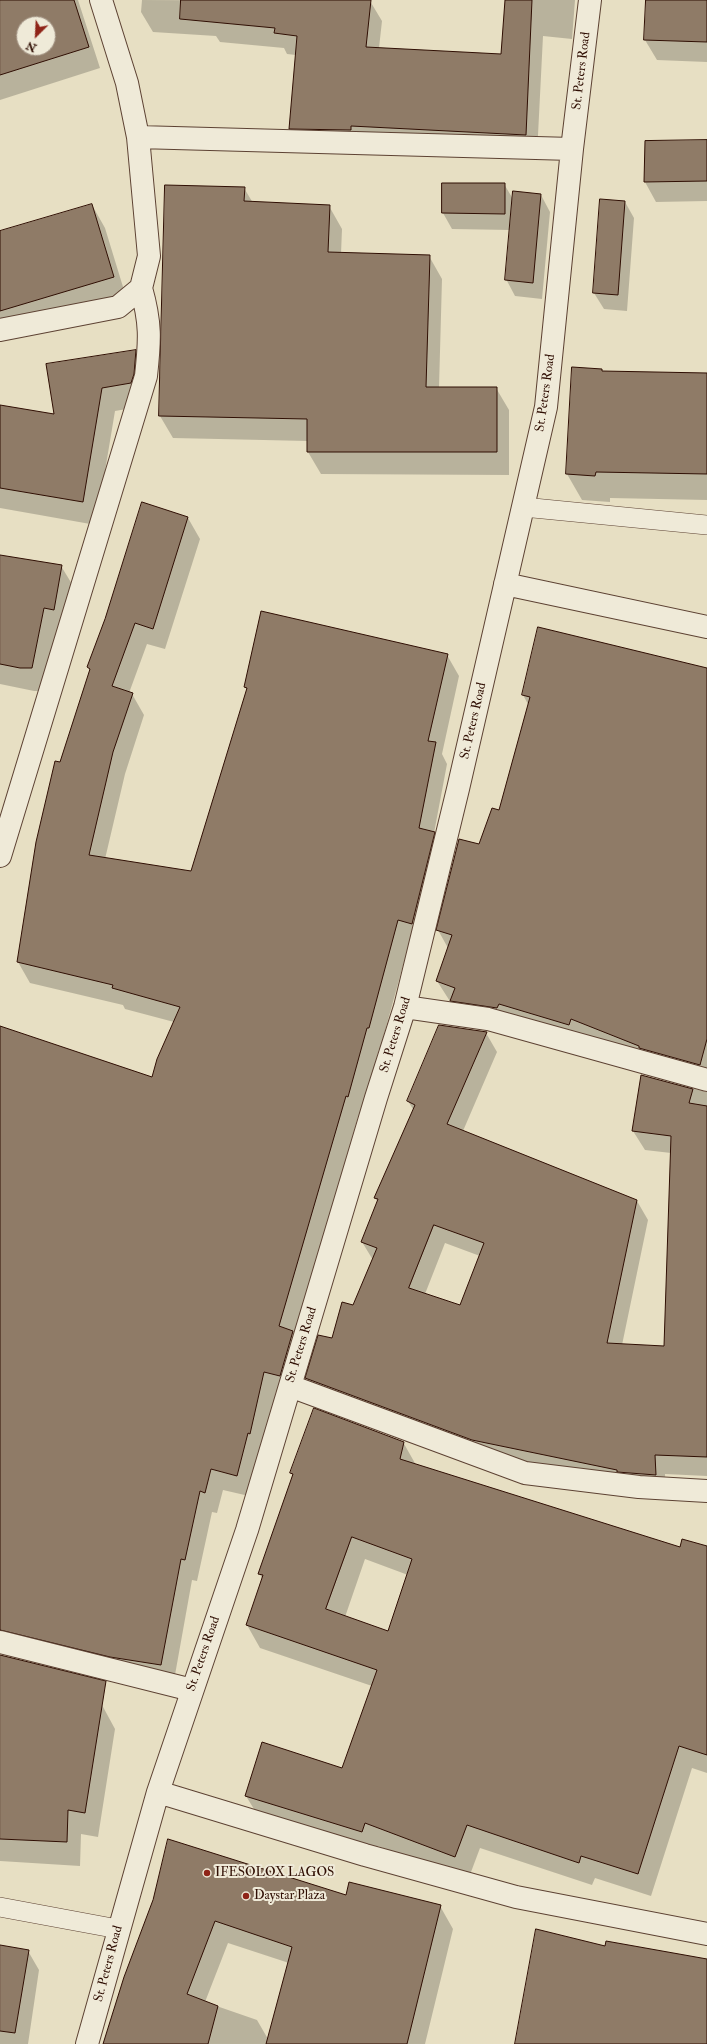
<!DOCTYPE html>
<style>
body{margin:0}
#map{position:relative;width:707px;height:2044px;overflow:hidden;background:#e7dfc3;font-family:"IM FELL Double Pica",serif}
canvas{display:block}
.north{position:absolute;left:16px;top:16px;width:40px;height:40px;box-sizing:border-box;background:#efead8;border:1px solid #a29283;border-radius:50%;rotate:204deg;font-size:11px;font-weight:700;line-height:16px;text-align:center;color:#2f0e03}
.north::after{content:'';display:block;margin:auto;width:14px;height:18px;background:#8f2418;clip-path:polygon(50% 0,100% 100%,50% 72%,0 100%)}
</style>
<div id="map">
<canvas width="707" height="2044"></canvas>
<div class="north">N</div>
</div>
<script>
const ctx = document.querySelector('canvas').getContext('2d');
ctx.lineJoin = 'round';
function fillPath(path, color) { ctx.fillStyle = color; ctx.fill(path, 'evenodd'); }
function strokePath(path, color, width, dash) { ctx.strokeStyle = color; ctx.lineWidth = width; ctx.lineCap = dash ? 'butt' : 'round'; ctx.setLineDash(dash || []); ctx.stroke(path); }
function label(font, color, halo, rows, align = 'center') {
  ctx.font = font + ' "IM FELL Double Pica",serif'; ctx.lineWidth = 4; ctx.setLineDash([]); ctx.textBaseline = 'middle'; ctx.strokeStyle = halo; ctx.fillStyle = color; for (const [text, x, y, turn = 0] of rows) {
    ctx.save(); ctx.translate(x, y); ctx.rotate((+turn || 0) * Math.PI / 180); ctx.textAlign = isNaN(turn) ? turn : align; if (halo) ctx.strokeText(text, 0, 0); ctx.fillText(text, 0, 0); ctx.restore();
  }
}
fillPath(new Path2D(`
 M 0,0 L 78,0 L 100,68 L 0,100 ZM 24,24 L 48,24 L 48,48 L 24,48 Z
 M 142,0 L 370,1 L 382,21 L 379,48 L 501,55 L 506,0 L 575,0 L 572,39 L 543,36 L 537,155 L 302,149 L 290,128 L 296,55 L 287,54 L 284,48 L 220,42 L 216,36 L 153,32 L 141,12 Z
 M 647,0 L 707,0 L 707,62 L 657,60 L 645,40 Z
 M 707,141 L 707,201 L 656,202 L 645,182 Z
 M 443,184 L 504,184 L 513,199 L 541,195 L 550,212 L 542,299 L 515,296 L 506,279 L 510,230 L 452,229 L 443,213 Z
 M 166,186 L 244,188 L 253,203 L 329,206 L 342,229 L 341,254 L 429,256 L 442,279 L 439,388 L 496,388 L 509,410 L 509,475 L 321,474 L 308,452 L 308,441 L 173,438 L 160,416 Z
 M 625,202 L 634,218 L 627,311 L 604,309 L 594,293 Z
 M 92,205 L 105,228 L 127,300 L 0,337 L 0,232 Z
 M 135,351 L 149,374 L 144,406 L 115,411 L 96,525 L 0,508 L 0,406 L 55,415 Z
 M 602,372 L 707,374 L 707,500 L 610,498 L 610,502 L 582,500 L 567,474 Z
 M 142,503 L 188,518 L 200,539 L 165,649 L 147,644 L 129,693 L 132,694 L 144,715 L 125,774 L 105,859 L 192,872 L 247,690 L 245,687 L 447,655 L 459,676 L 442,754 L 447,764 L 434,833 L 446,855 L 410,940 L 380,1049 L 379,1049 L 360,1118 L 358,1117 L 295,1335 L 292,1396 L 276,1392 L 262,1454 L 249,1496 L 223,1490 L 217,1513 L 212,1512 L 197,1581 L 192,1580 L 173,1686 L 0,1643 L 0,1027 L 153,1078 L 174,1022 L 125,1009 L 123,1005 L 30,983 L 18,962 L 61,763 L 90,671 L 88,667 L 105,619 Z
 M 0,556 L 61,566 L 75,589 L 45,691 L 34,691 L 0,684 Z
 M 707,669 L 707,1083 L 462,1020 L 437,981 L 448,948 L 438,930 L 480,845 L 500,811 L 529,706 L 523,695 Z
 M 486,1033 L 497,1052 L 463,1131 L 637,1201 L 648,1220 L 622,1345 L 665,1347 L 671,1153 L 645,1150 L 633,1131 L 642,1076 L 707,1092 L 707,1476 L 665,1474 L 666,1494 L 484,1459 L 318,1397 L 306,1378 L 354,1306 L 373,1260 L 362,1242 L 378,1202 L 375,1198 L 414,1111 L 408,1101 ZM 445,1243 L 480,1256 L 461,1306 L 425,1294 Z
 M 403,1442 L 416,1465 L 681,1549 L 707,1547 L 707,1773 L 692,1768 L 651,1896 L 595,1878 L 592,1885 L 480,1848 L 468,1880 L 378,1846 L 375,1855 L 260,1819 L 246,1796 L 343,1769 L 372,1686 L 260,1648 L 247,1625 L 263,1580 L 259,1573 L 293,1476 L 291,1473 ZM 365,1559 L 408,1575 L 389,1632 L 345,1617 Z
 M 0,1688 L 102,1705 L 115,1729 L 98,1837 L 81,1834 L 80,1866 L 0,1861 Z
 M 347,1896 L 440,1906 L 453,1929 L 425,2044 L 104,2044 L 153,1901 ZM 228,1943 L 289,1963 L 268,2039 L 257,2020 L 205,2002 Z
 M 0,1946 L 28,1951 L 39,1970 L 28,2044 L 0,2044 Z`), '#0003');
const building = new Path2D(`
 M 0,0 L 74,0 L 89,47 L 0,75 ZM 24,24 L 48,24 L 48,48 L 24,48 Z
 M 181,0 L 371,0 L 366,47 L 501,54 L 505,0 L 532,0 L 526,135 L 351,126 L 351,130 L 289,129 L 297,36 L 274,33 L 275,28 L 180,19 Z
 M 646,0 L 707,0 L 707,42 L 644,40 Z
 M 707,140 L 707,181 L 644,182 L 645,141 Z
 M 442,183 L 505,183 L 505,214 L 442,213 Z
 M 165,185 L 245,187 L 244,201 L 330,205 L 328,252 L 430,255 L 426,387 L 497,387 L 497,452 L 307,452 L 307,419 L 159,416 Z
 M 513,191 L 541,194 L 533,283 L 505,280 Z
 M 600,199 L 625,201 L 618,295 L 593,293 Z
 M 92,204 L 114,277 L 0,311 L 0,231 Z
 M 136,350 L 134,374 L 131,383 L 102,388 L 83,502 L 0,488 L 0,405 L 54,414 L 46,364 Z
 M 572,367 L 602,369 L 602,371 L 707,373 L 707,474 L 596,472 L 595,476 L 566,474 Z
 M 142,502 L 188,517 L 153,629 L 135,623 L 112,686 L 133,693 L 113,752 L 89,855 L 191,871 L 247,688 L 244,687 L 261,611 L 448,654 L 428,741 L 436,742 L 419,828 L 435,832 L 412,924 L 398,920 L 369,1028 L 367,1028 L 348,1097 L 346,1096 L 279,1326 L 293,1331 L 280,1376 L 264,1372 L 250,1434 L 248,1433 L 237,1476 L 211,1469 L 205,1493 L 200,1491 L 185,1560 L 181,1559 L 161,1665 L 110,1657 L 0,1630 L 0,1026 L 152,1077 L 157,1059 L 180,1007 L 112,988 L 113,985 L 17,962 L 36,842 L 55,761 L 60,762 L 90,669 L 87,667 L 105,619 Z
 M 0,555 L 62,565 L 54,610 L 44,608 L 32,668 L 20,668 L 0,664 Z
 M 538,627 L 707,668 L 707,1039 L 700,1065 L 639,1048 L 639,1046 L 571,1019 L 569,1025 L 499,1004 L 497,1008 L 450,1001 L 455,988 L 436,981 L 452,935 L 436,930 L 459,839 L 479,844 L 492,808 L 499,810 L 530,697 L 522,695 Z
 M 439,1025 L 487,1032 L 447,1124 L 637,1200 L 607,1343 L 664,1346 L 671,1136 L 632,1131 L 641,1075 L 693,1089 L 689,1103 L 707,1106 L 707,1457 L 655,1455 L 656,1475 L 617,1472 L 617,1470 L 472,1440 L 305,1378 L 318,1335 L 332,1338 L 342,1302 L 353,1305 L 377,1248 L 361,1242 L 378,1199 L 374,1198 L 415,1105 L 407,1101 ZM 434,1225 L 484,1243 L 460,1305 L 409,1288 Z
 M 314,1408 L 404,1442 L 400,1459 L 680,1547 L 682,1539 L 707,1546 L 707,1755 L 679,1746 L 638,1874 L 581,1856 L 579,1863 L 467,1825 L 455,1857 L 365,1823 L 362,1832 L 245,1796 L 262,1742 L 342,1768 L 377,1670 L 246,1625 L 263,1575 L 258,1574 L 293,1474 L 290,1473 ZM 352,1537 L 412,1559 L 388,1631 L 326,1609 Z
 M 0,1655 L 106,1681 L 85,1813 L 68,1810 L 67,1842 L 0,1839 Z
 M 168,1839 L 346,1895 L 349,1882 L 441,1905 L 407,2044 L 266,2044 L 292,1947 L 215,1921 L 187,1994 L 218,2006 L 208,2044 L 103,2044 L 124,1977 L 153,1900 Z
 M 536,1929 L 605,1946 L 606,1941 L 707,1959 L 707,2044 L 515,2044 Z
 M 0,1945 L 29,1950 L 15,2033 L 0,2031 Z`);
fillPath(building, '#8f7b67');
strokePath(building, '#2f0e03', 1);
const lane = new Path2D(`
 M 523,507 L 707,525
 M 0,1907 L 118,1929`);
const street = new Path2D(`
 M 138,137 L 572,149
 M 0,330 L 118,307 L 141,288 L 149,256 L 138,137 L 127,83 L 101,0
 M 505,584 L 707,627
 M 0,856 L 146,376 C 150,340 151,323 141,288
 M 405,1007 L 488,1019 L 707,1080
 M 290,1386 L 525,1473 L 639,1487 L 707,1491
 M 0,1642 L 192,1690
 M 158,1792 L 365,1855 L 516,1897 L 707,1934
 M 87,2044 L 158,1792 L 247,1530 L 376,1098 L 405,1007 L 458,789 L 546,407 L 572,149 L 590,0`);
strokePath(lane, '#5d4233', 20);
strokePath(street, '#5d4233', 24);
strokePath(lane, '#efead8', 19);
strokePath(street, '#efead8', 22);
for (const [x, y, r, color] of [
 [207,1873,4,"#8f2418"],
 [246,1896,4,"#8f2418"]
]) { const dot = new Path2D(); dot.arc(x, y, r, 0, 2 * Math.PI); ctx.fillStyle = color; ctx.fill(dot); strokePath(dot, '#efead8', 1.5); }
label('13px', '#2f0e03', '#efead8', [
 ["St. Peters Road",582,71,-83],
 ["St. Peters Road",546,393,-82],
 ["St. Peters Road",474,721,-77],
 ["St. Peters Road",396,1035,-73],
 ["St. Peters Road",302,1345,-73],
 ["St. Peters Road",204,1654,-71],
 ["St. Peters Road",109,1964,-75]
]);
label('13px', '#2f0e03', '#efead8', [
 ["IFESOLOX LAGOS",215,1873],
 ["Daystar Plaza",254,1896]
], 'left');
</script>
